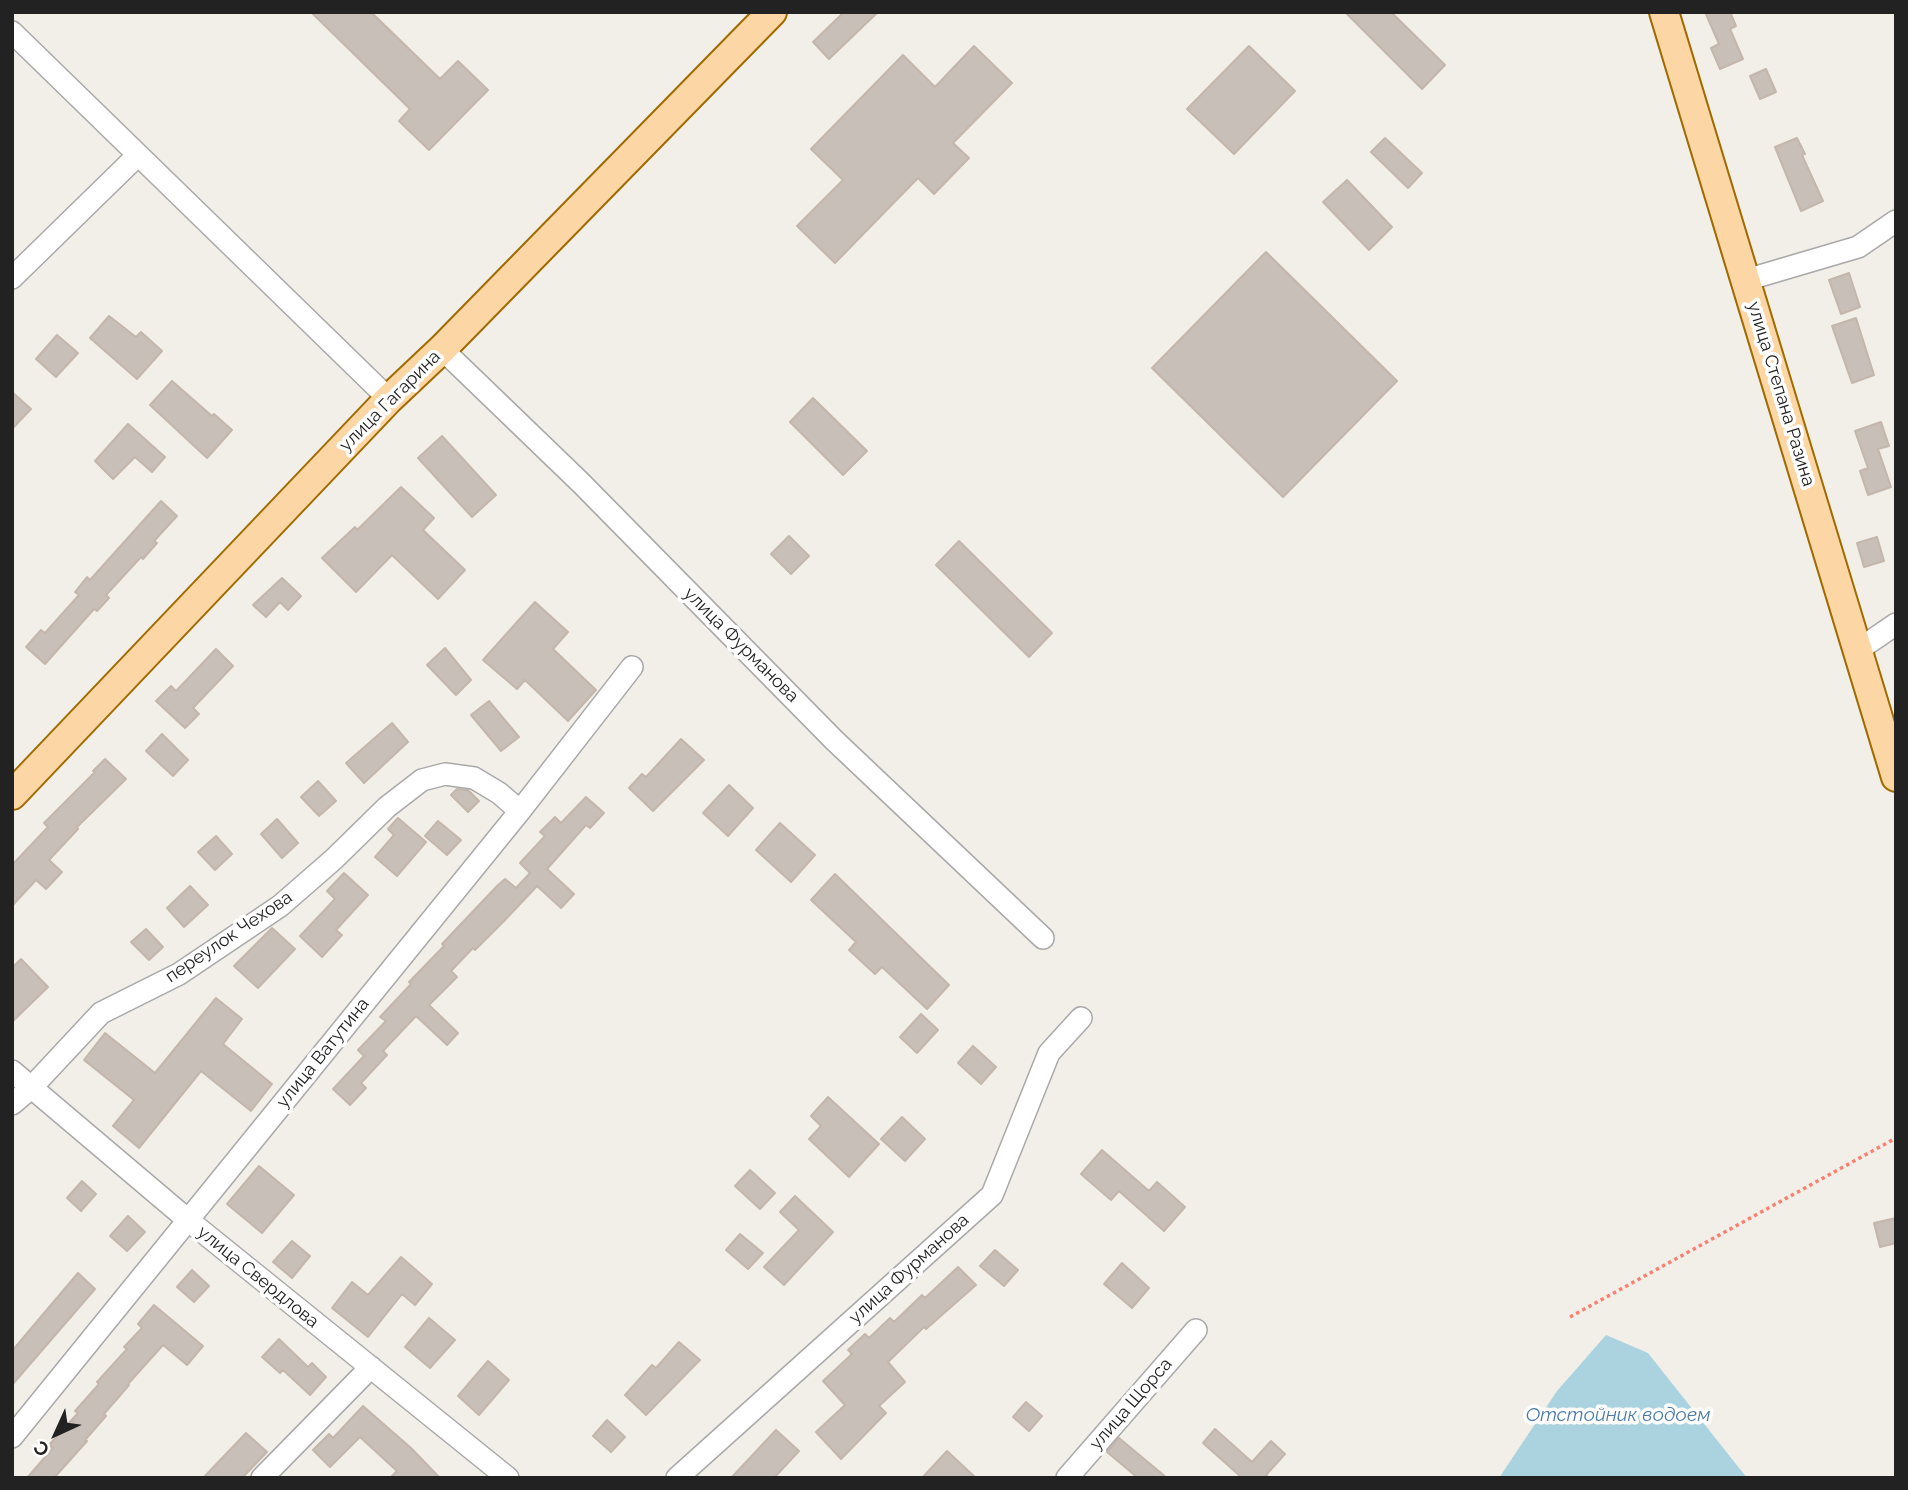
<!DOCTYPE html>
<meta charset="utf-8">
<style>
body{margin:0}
#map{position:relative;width:1908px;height:1490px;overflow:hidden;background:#f2efe9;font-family:Raleway,sans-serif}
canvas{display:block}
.frame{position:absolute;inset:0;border:14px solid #222;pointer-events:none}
.north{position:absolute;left:21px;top:1399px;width:70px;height:70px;-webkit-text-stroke:5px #fff;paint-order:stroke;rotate:225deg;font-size:19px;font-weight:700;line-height:28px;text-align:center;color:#222}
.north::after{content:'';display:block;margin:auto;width:24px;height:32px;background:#222;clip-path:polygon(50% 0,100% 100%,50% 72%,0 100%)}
</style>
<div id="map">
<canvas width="1908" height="1490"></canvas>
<div class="frame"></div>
<div class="north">С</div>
</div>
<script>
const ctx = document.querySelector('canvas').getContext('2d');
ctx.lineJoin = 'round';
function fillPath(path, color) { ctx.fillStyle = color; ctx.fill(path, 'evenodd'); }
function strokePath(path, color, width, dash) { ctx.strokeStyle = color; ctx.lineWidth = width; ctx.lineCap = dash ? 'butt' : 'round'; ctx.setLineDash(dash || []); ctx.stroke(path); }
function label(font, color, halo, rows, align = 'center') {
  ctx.font = font + ' Raleway,sans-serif'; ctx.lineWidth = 7; ctx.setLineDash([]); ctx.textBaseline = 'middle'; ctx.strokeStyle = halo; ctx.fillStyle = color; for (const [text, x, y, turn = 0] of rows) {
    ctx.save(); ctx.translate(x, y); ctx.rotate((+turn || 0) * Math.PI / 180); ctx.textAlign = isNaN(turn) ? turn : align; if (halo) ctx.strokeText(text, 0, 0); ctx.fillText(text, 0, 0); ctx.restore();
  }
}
fillPath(new Path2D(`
 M 1606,1335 L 1648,1353 L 1747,1478 L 1499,1478 L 1557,1391 Z`), '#aad3df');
const building = new Path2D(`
 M 311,12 L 371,12 L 440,79 L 458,61 L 488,90 L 429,150 L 399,121 L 410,109 Z
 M 844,12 L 878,12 L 829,59 L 813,42 Z
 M 1345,12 L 1391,12 L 1445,65 L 1422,89 Z
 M 1705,12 L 1730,12 L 1736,26 L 1730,29 L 1743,59 L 1720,69 L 1711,48 L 1719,44 Z
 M 974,46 L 1012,83 L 953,143 L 969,158 L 934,194 L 918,178 L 835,263 L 797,226 L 843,180 L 811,149 L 903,55 L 935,87 Z
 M 1249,46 L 1295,91 L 1234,154 L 1187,109 Z
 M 1766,69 L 1776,92 L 1760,99 L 1750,76 Z
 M 1385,138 L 1422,173 L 1408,188 L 1371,152 Z
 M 1797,138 L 1805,154 L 1802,155 L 1823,201 L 1801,211 L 1775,147 Z
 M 1347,180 L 1392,227 L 1369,250 L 1323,202 Z
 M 1266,252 L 1397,381 L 1283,497 L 1152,368 Z
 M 1849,273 L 1860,307 L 1841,314 L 1829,280 Z
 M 109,316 L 136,337 L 141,332 L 162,351 L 137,379 L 90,338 Z
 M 1856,318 L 1874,375 L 1852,383 L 1832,326 Z
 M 57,335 L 78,353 L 56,377 L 36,359 Z
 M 172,381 L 212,416 L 214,414 L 232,430 L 207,458 L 150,405 Z
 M 12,392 L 31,409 L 12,429 Z
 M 813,398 L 867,451 L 843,475 L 790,422 Z
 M 1881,422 L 1889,446 L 1878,449 L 1891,487 L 1868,495 L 1860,471 L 1868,468 L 1855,431 Z
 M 128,424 L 165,457 L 152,472 L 135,457 L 113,479 L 95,461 Z
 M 442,436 L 496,495 L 472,517 L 418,458 Z
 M 401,487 L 434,518 L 423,530 L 465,570 L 438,599 L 392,555 L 356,592 L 322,558 L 355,527 L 357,530 Z
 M 161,501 L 177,516 L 154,541 L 157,543 L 143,559 L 141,557 L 106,595 L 109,598 L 97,611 L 94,609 L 45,664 L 26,647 L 41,630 L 45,633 L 79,595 L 75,592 L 87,577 L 90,580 Z
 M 789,536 L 809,556 L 791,574 L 771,554 Z
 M 1877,537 L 1884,561 L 1864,567 L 1857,543 Z
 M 959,541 L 1052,633 L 1029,657 L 936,565 Z
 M 282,578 L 301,596 L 288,610 L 280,602 L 266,617 L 253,605 Z
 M 535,602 L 568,632 L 553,649 L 596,690 L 568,721 L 525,680 L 517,689 L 483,660 Z
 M 445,648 L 471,680 L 456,695 L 427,665 Z
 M 216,649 L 233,666 L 193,708 L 199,714 L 185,728 L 156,701 L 171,686 L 176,691 Z
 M 489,701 L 519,737 L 501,751 L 471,715 Z
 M 392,723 L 408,742 L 364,783 L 346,763 Z
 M 162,734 L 188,760 L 173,776 L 146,751 Z
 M 681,739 L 704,760 L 653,811 L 629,788 L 642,774 L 646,777 Z
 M 105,759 L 126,779 L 77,827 L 78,829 L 49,860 L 62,872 L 46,889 L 36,880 L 12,906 L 12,865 L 48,827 L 44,823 L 95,772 L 93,771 Z
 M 318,781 L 336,801 L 319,816 L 301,797 Z
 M 729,785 L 753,808 L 728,836 L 703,813 Z
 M 457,789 L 468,790 L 479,801 L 468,812 L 451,795 Z
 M 586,797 L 604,813 L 590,828 L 586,825 L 547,869 L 574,894 L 561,908 L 537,886 L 505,920 L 475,950 L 473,948 L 451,971 L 457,977 L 429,1005 L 458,1033 L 447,1045 L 416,1016 L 383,1051 L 387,1055 L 361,1083 L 366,1088 L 350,1105 L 333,1089 L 364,1056 L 358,1050 L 386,1021 L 380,1017 L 411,984 L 409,982 L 444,946 L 442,944 L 498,885 L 505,879 L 516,888 L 530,873 L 520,863 L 545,836 L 540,832 L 555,817 L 561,823 Z
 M 398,818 L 426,842 L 397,876 L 375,857 L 394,835 L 388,829 Z
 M 277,819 L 298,843 L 282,858 L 261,834 Z
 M 438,821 L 461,840 L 447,855 L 425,836 Z
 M 780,823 L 815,855 L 791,882 L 756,850 Z
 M 216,836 L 232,854 L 215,870 L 198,852 Z
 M 344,873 L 368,895 L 336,930 L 342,935 L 322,957 L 300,936 L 335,899 L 327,891 Z
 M 835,874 L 949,985 L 927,1009 L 882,967 L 875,974 L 849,950 L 856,942 L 811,900 Z
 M 190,886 L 208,905 L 184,927 L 167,908 Z
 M 272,928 L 295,949 L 258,988 L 234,966 Z
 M 146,929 L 163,947 L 149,960 L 131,942 Z
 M 21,959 L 48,987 L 12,1022 L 12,968 Z
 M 216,998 L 242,1019 L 223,1044 L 272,1084 L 251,1111 L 201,1071 L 139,1148 L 113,1126 L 134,1100 L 84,1060 L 105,1033 L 155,1073 Z
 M 921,1014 L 938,1030 L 917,1053 L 900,1037 Z
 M 973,1046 L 996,1067 L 981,1084 L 958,1063 Z
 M 828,1097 L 879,1144 L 849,1177 L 809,1139 L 821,1126 L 811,1116 Z
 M 902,1117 L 925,1139 L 905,1161 L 881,1139 Z
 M 1102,1150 L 1149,1191 L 1157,1182 L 1185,1207 L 1164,1231 L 1119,1191 L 1111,1200 L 1081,1174 Z
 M 259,1166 L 294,1195 L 262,1233 L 227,1204 Z
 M 750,1170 L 775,1193 L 760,1209 L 735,1186 Z
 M 82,1181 L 96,1194 L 81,1211 L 67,1198 Z
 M 795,1196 L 833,1232 L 784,1285 L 764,1267 L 799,1230 L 780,1212 Z
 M 128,1216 L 145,1232 L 127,1251 L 110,1236 Z
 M 1896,1218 L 1896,1243 L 1880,1247 L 1874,1223 Z
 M 740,1234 L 763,1253 L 748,1269 L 726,1250 Z
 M 292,1241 L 310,1256 L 292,1278 L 273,1262 Z
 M 995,1250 L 1018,1270 L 1004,1286 L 980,1266 Z
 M 401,1257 L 432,1284 L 415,1305 L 402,1294 L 368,1337 L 332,1308 L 352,1282 L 368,1295 Z
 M 1122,1263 L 1149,1288 L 1132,1308 L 1104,1284 Z
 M 958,1267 L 976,1285 L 926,1329 L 924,1327 L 888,1362 L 905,1382 L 879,1406 L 886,1413 L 841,1459 L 816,1432 L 845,1405 L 823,1381 L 852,1354 L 848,1350 L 865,1334 L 869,1338 L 890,1318 L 894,1322 L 922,1295 L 925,1298 Z
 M 192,1270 L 209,1286 L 194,1302 L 177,1287 Z
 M 78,1273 L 95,1289 L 12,1385 L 12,1351 Z
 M 154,1305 L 203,1346 L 187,1365 L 163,1345 L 128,1384 L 129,1385 L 104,1414 L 106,1416 L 85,1440 L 87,1441 L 54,1478 L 27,1478 L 53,1448 L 49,1445 L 78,1413 L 75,1411 L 99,1384 L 97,1382 L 127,1349 L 124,1347 L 142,1328 L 138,1324 Z
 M 429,1318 L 455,1340 L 430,1368 L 405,1347 Z
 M 279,1339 L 308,1367 L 312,1363 L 326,1377 L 310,1395 L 283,1370 L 280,1373 L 262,1357 Z
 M 679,1342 L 700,1360 L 646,1415 L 625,1395 L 652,1365 L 656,1368 Z
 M 488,1361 L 509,1380 L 479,1415 L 458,1396 Z
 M 1026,1402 L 1042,1416 L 1029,1431 L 1013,1417 Z
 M 363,1406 L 411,1448 L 440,1478 L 390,1478 L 397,1471 L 360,1437 L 330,1467 L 313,1450 L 329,1434 L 333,1438 Z
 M 607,1420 L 625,1437 L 611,1452 L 593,1436 Z
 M 1215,1429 L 1252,1462 L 1271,1441 L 1285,1454 L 1266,1475 L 1269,1478 L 1238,1478 L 1240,1476 L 1203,1443 Z
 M 776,1430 L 799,1451 L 774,1478 L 731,1478 Z
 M 246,1433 L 267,1452 L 242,1478 L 203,1478 Z
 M 1119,1438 L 1167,1478 L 1138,1478 L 1107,1452 Z
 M 947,1451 L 976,1478 L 922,1478 Z`);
fillPath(building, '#c7bfb8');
strokePath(building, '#c4b6ab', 2);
const minor = new Path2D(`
 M 12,32 L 389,399
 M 12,278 L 138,155
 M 1746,280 L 1858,247 L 1896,221
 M 442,349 L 581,483 L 834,740 L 1043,938
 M 1858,650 L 1896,624
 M 12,1071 L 188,1220 L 508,1478
 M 12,1104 L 31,1088 L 101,1013 L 179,974 L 280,906 L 334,859 L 387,807 L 422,780 L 445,774 L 474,778 L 499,793 L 520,811
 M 12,1437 L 520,811 L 632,667
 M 262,1478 L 371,1367
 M 677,1478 L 992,1195 L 1049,1053 L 1081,1018
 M 1067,1478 L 1196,1330`);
const major = new Path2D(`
 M 1664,12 L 1896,777
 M 12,795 L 389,399 L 442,349 L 772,12`);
strokePath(minor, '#a9a9a9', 24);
strokePath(major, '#a06b00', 32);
strokePath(new Path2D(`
 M 1570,1317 L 1896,1138`), '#fa8072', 3.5, [3.5, 3.5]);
strokePath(minor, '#fff', 21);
strokePath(major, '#fcd6a4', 28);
label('18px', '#222', '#fff', [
 ["улица Степана Разина",1781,394,73],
 ["улица Гагарина",390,401,-45],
 ["улица Фурманова",741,645,45],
 ["переулок Чехова",229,937,-34],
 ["улица Ватутина",323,1053,-51],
 ["улица Фурманова",909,1269,-42],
 ["улица Свердлова",258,1277,39],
 ["улица Щорса",1131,1404,-49]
]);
label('italic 19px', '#4a7aab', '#fff', [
 ["Отстойник водоем",1618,1415]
]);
</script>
